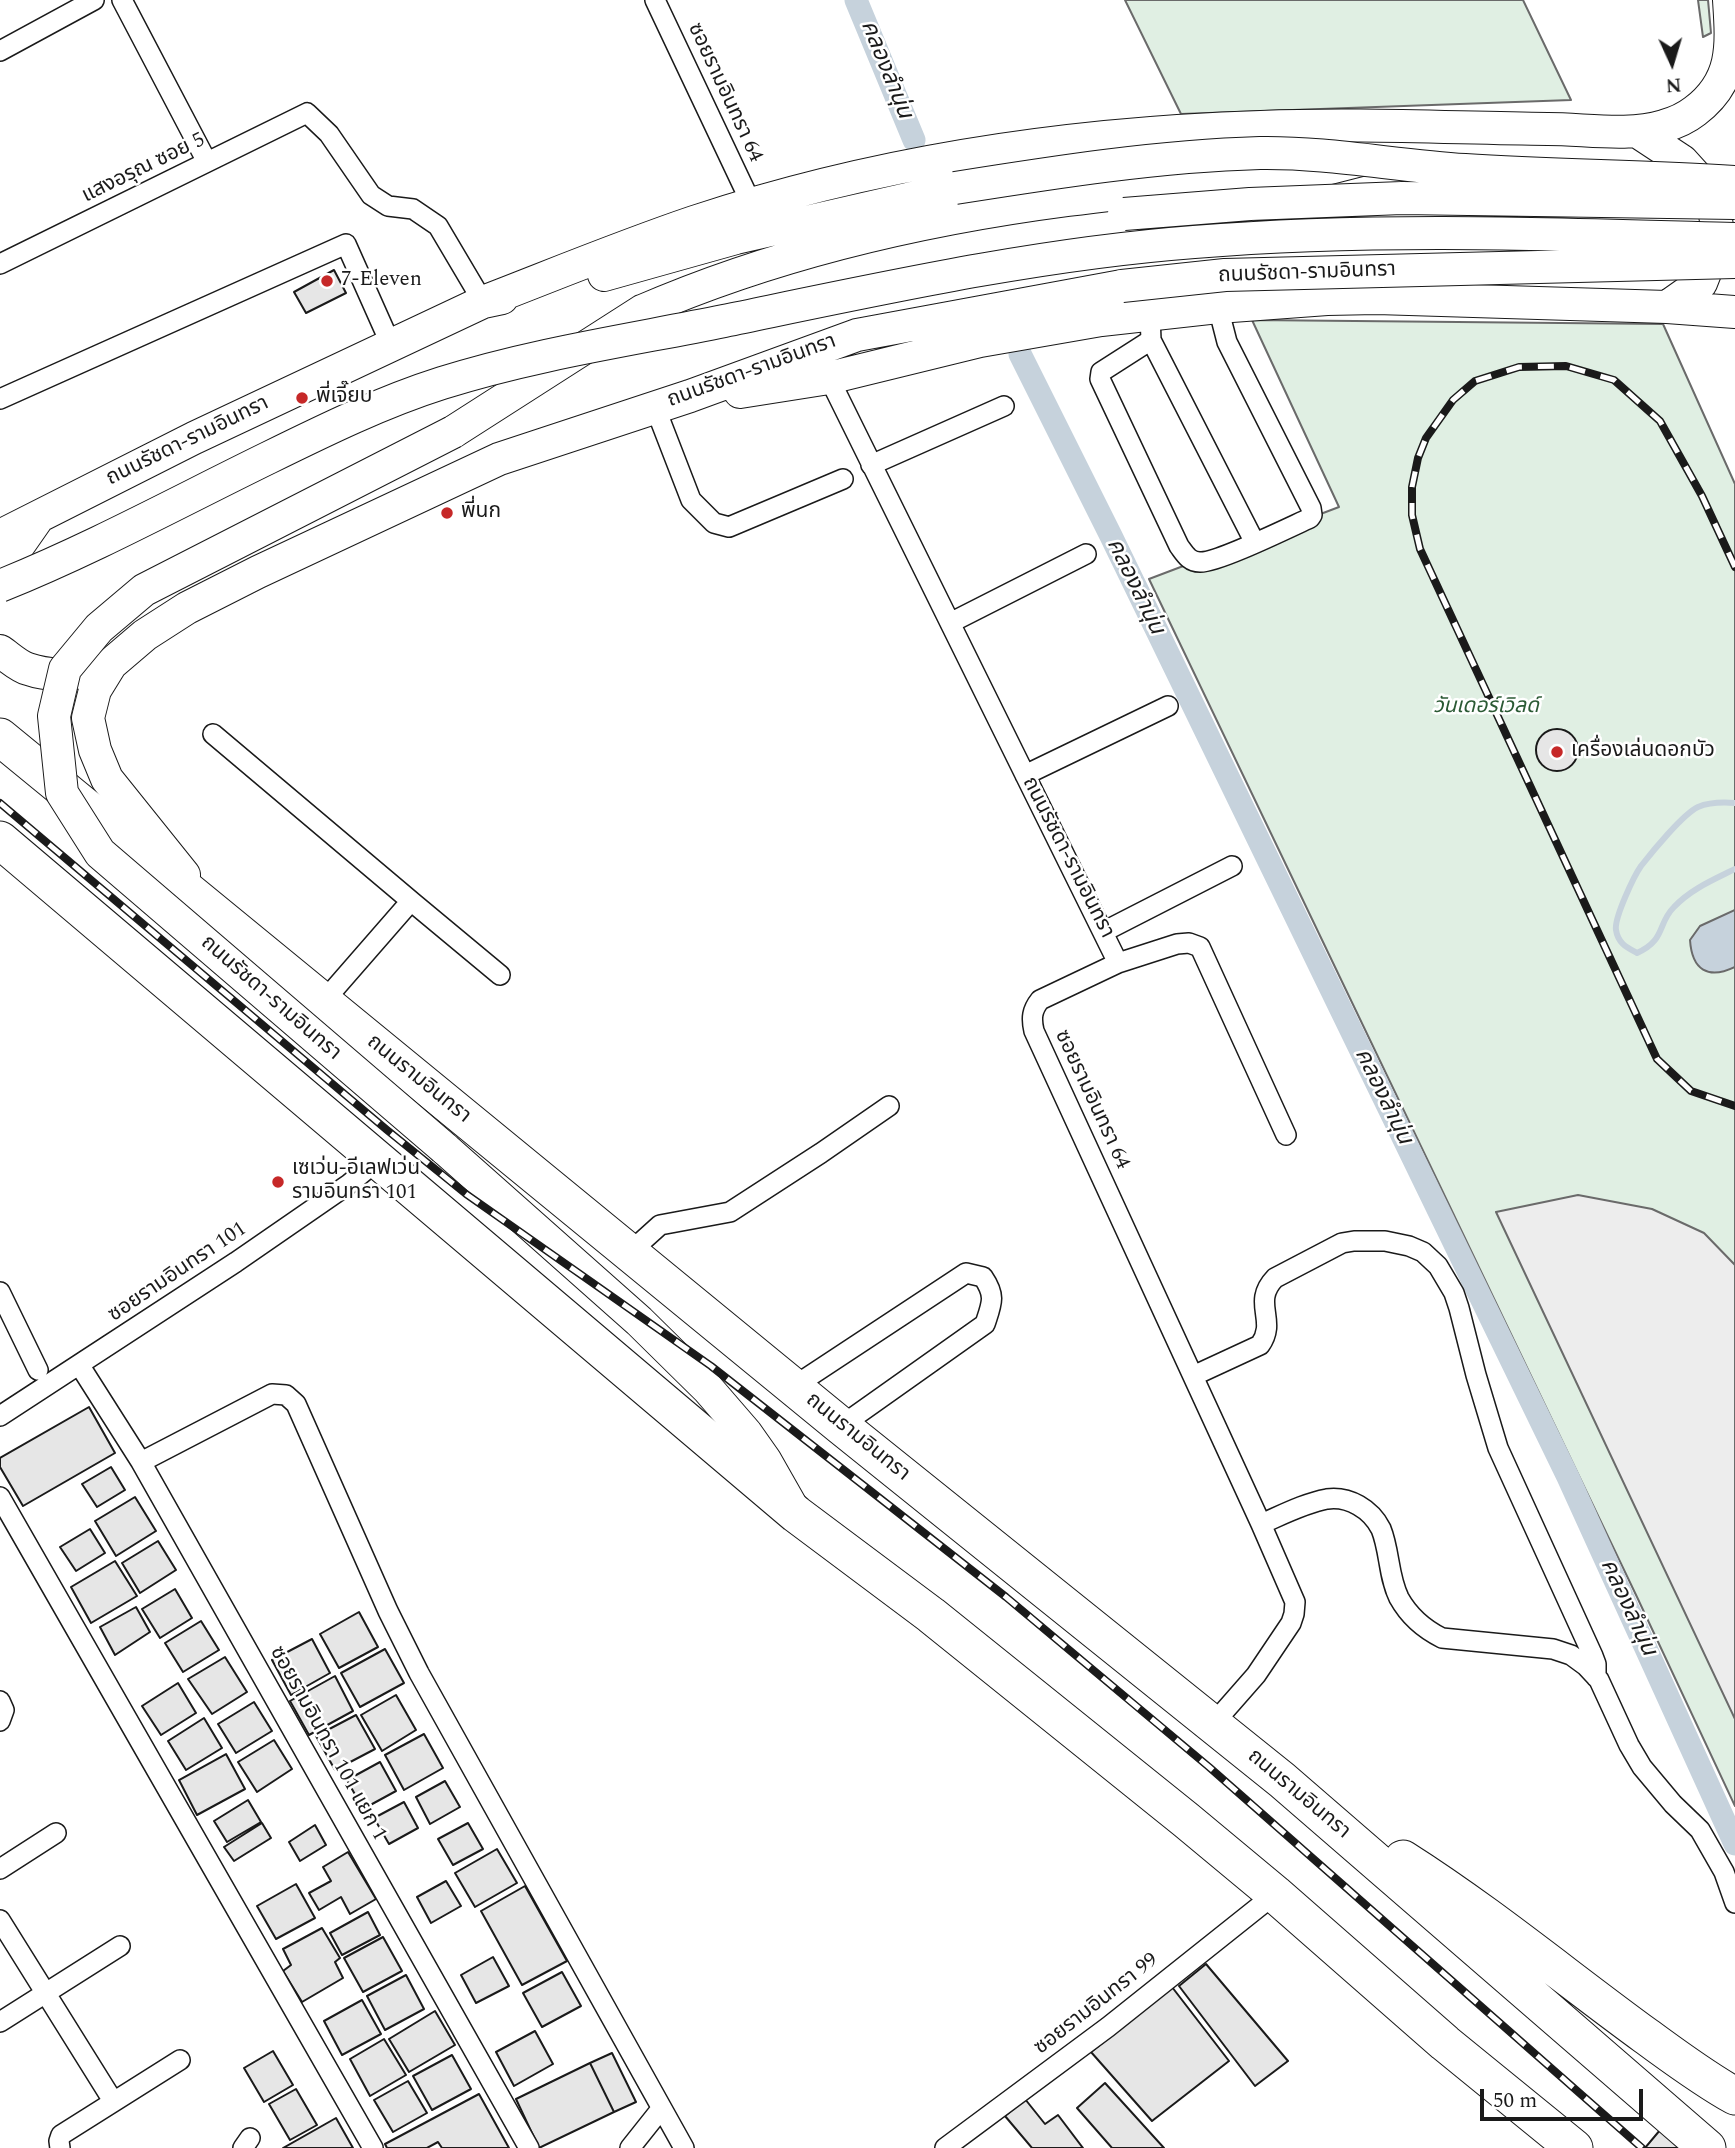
<!DOCTYPE html>
<meta charset="utf-8">
<style>
body{margin:0}
#map{position:relative;width:1735px;height:2148px;overflow:hidden;background:#fff;font-family:Spectral,serif}
canvas{display:block}
.north{position:absolute;left:1637px;top:28px;width:70px;height:70px;-webkit-text-stroke:5px #fff;paint-order:stroke;rotate:176deg;font-size:19px;font-weight:700;line-height:28px;text-align:center;color:#1a1a1a}
.north::after{content:'';display:block;margin:auto;width:24px;height:32px;background:#1a1a1a;clip-path:polygon(50% 0,100% 100%,50% 72%,0 100%)}
.scale{position:absolute;left:1480px;top:2089px;width:163px;height:32px;box-sizing:border-box;border:4px solid #1a1a1a;border-top:0;padding-left:9px;font-size:21px;line-height:24px;white-space:nowrap;color:#1a1a1a;-webkit-text-stroke:5px #fff;paint-order:stroke}
</style>
<div id="map">
<canvas width="1735" height="2148"></canvas>
<div class="north">N</div>
<div class="scale">50 m</div>
</div>
<script>
const ctx = document.querySelector('canvas').getContext('2d');
ctx.lineJoin = 'round';
function fillPath(path, color) { ctx.fillStyle = color; ctx.fill(path, 'evenodd'); }
function strokePath(path, color, width, dash) { ctx.strokeStyle = color; ctx.lineWidth = width; ctx.lineCap = dash ? 'butt' : 'round'; ctx.setLineDash(dash || []); ctx.stroke(path); }
function label(font, color, halo, rows, align = 'center') {
  ctx.font = font + ' Spectral,"Noto Sans Thai",serif'; ctx.lineWidth = 5; ctx.setLineDash([]); ctx.textBaseline = 'middle'; ctx.strokeStyle = halo; ctx.fillStyle = color; for (const [text, x, y, turn = 0] of rows) {
    ctx.save(); ctx.translate(x, y); ctx.rotate((+turn || 0) * Math.PI / 180); ctx.textAlign = isNaN(turn) ? turn : align; if (halo) ctx.strokeText(text, 0, 0); ctx.fillText(text, 0, 0); ctx.restore();
  }
}
const green = new Path2D(`
 M 1125,0 L 1523,0 L 1571,100 L 1181,114 Z
 M 1698,0 L 1708,0 L 1711,33 L 1703,37 Z
 M 1252,320 L 1663,324 L 1735,484 L 1735,1806 L 1637,1597 L 1149,579 L 1339,507 Z`);
fillPath(green, '#e0efe3');
strokePath(green, '#6a6a6a', 2);
const parking = new Path2D(`
 M 1578,1195 L 1652,1209 L 1704,1233 L 1735,1265 L 1735,1719 L 1496,1212 Z`);
fillPath(parking, '#ededed');
strokePath(parking, '#6a6a6a', 2);
const water = new Path2D(`
 M 1735,910 L 1735,967 C 1708,980 1692,970 1690,940 L 1700,926 Z`);
fillPath(water, '#c6d2dc');
strokePath(water, '#6a6a6a', 2);
strokePath(new Path2D(`
 M 1735,803 C 1722,802 1710,802 1698,807 C 1683,814 1652,852 1641,866 C 1634,876 1614,918 1616,930 C 1618,943 1626,947 1637,953 C 1666,940 1657,924 1674,907 C 1691,889 1713,880 1735,869`), '#c6d2dc', 6);
strokePath(new Path2D(`
 M 856,0 L 914,140
 M 1020,354 L 1111,536 L 1568,1477 L 1735,1844`), '#c6d2dc', 23);
const building = new Path2D(`
 M 334,270 L 346,293 L 306,313 L 294,292 Z
 M1536 750a21 21 0 1 1 42 0a21 21 0 1 1-42 0Z
 M 89,1407 L 115,1453 L 23,1506 L 0,1467 L 0,1458 Z
 M 111,1467 L 125,1490 L 97,1507 L 82,1484 Z
 M 135,1497 L 156,1531 L 116,1556 L 95,1521 Z
 M 90,1529 L 105,1553 L 76,1571 L 60,1547 Z
 M 158,1541 L 176,1570 L 140,1593 L 122,1563 Z
 M 115,1561 L 137,1596 L 91,1623 L 71,1587 Z
 M 175,1589 L 192,1618 L 160,1638 L 142,1609 Z
 M 136,1607 L 150,1632 L 115,1655 L 100,1627 Z
 M 359,1612 L 378,1647 L 339,1668 L 320,1634 Z
 M 201,1621 L 219,1650 L 183,1672 L 165,1643 Z
 M 312,1639 L 330,1673 L 291,1695 L 272,1660 Z
 M 385,1649 L 404,1683 L 360,1707 L 341,1673 Z
 M 225,1657 L 247,1692 L 212,1714 L 188,1679 Z
 M 335,1676 L 353,1711 L 309,1735 L 290,1701 Z
 M 178,1683 L 196,1713 L 161,1735 L 142,1706 Z
 M 396,1695 L 416,1730 L 382,1751 L 361,1715 Z
 M 254,1702 L 272,1731 L 236,1753 L 218,1724 Z
 M 356,1715 L 375,1749 L 335,1770 L 316,1736 Z
 M 204,1718 L 222,1748 L 186,1770 L 168,1741 Z
 M 424,1734 L 443,1768 L 404,1790 L 385,1755 Z
 M 274,1740 L 292,1769 L 257,1792 L 238,1762 Z
 M 226,1754 L 245,1789 L 197,1815 L 179,1780 Z
 M 380,1762 L 396,1791 L 363,1809 L 347,1780 Z
 M 445,1781 L 460,1807 L 430,1824 L 416,1797 Z
 M 248,1800 L 261,1822 L 227,1842 L 214,1821 Z
 M 404,1802 L 418,1828 L 389,1844 L 374,1818 Z
 M 262,1823 L 271,1838 L 234,1861 L 224,1847 Z
 M 468,1823 L 483,1849 L 453,1865 L 438,1839 Z
 M 315,1825 L 326,1845 L 300,1861 L 289,1842 Z
 M 497,1849 L 517,1883 L 475,1907 L 455,1873 Z
 M 348,1852 L 376,1899 L 350,1914 L 341,1897 L 319,1910 L 309,1893 L 331,1881 L 323,1867 Z
 M 446,1881 L 461,1906 L 431,1923 L 417,1897 Z
 M 296,1884 L 315,1918 L 276,1939 L 257,1906 Z
 M 525,1886 L 567,1961 L 522,1985 L 481,1911 Z
 M 368,1912 L 380,1935 L 342,1955 L 330,1933 Z
 M 322,1928 L 340,1958 L 335,1962 L 343,1978 L 302,2002 L 283,1971 L 291,1965 L 283,1949 Z
 M 383,1937 L 402,1971 L 363,1992 L 344,1958 Z
 M 493,1957 L 509,1986 L 476,2003 L 461,1975 Z
 M 1206,1964 L 1288,2061 L 1255,2086 L 1179,1986 Z
 M 562,1972 L 581,2006 L 542,2027 L 523,1993 Z
 M 406,1975 L 424,2009 L 385,2030 L 367,1996 Z
 M 1172,1987 L 1229,2061 L 1152,2121 L 1091,2052 Z
 M 362,2000 L 381,2034 L 342,2055 L 324,2021 Z
 M 435,2011 L 455,2045 L 409,2072 L 389,2039 Z
 M 535,2031 L 553,2064 L 514,2086 L 496,2052 Z
 M 384,2039 L 406,2075 L 370,2096 L 350,2059 Z
 M 273,2051 L 293,2085 L 264,2102 L 244,2068 Z
 M 612,2053 L 636,2102 L 614,2112 L 590,2063 Z
 M 452,2055 L 471,2089 L 432,2110 L 413,2076 Z
 M 590,2063 L 614,2112 L 539,2148 L 516,2099 Z
 M 408,2081 L 427,2113 L 393,2132 L 374,2100 Z
 M 1105,2083 L 1164,2148 L 1112,2148 L 1077,2108 Z
 M 296,2089 L 317,2125 L 290,2140 L 269,2104 Z
 M 479,2094 L 509,2148 L 442,2148 L 438,2142 L 427,2148 L 387,2148 L 385,2144 Z
 M 1025,2099 L 1045,2124 L 1058,2115 L 1083,2148 L 1032,2148 L 1005,2116 Z
 M 1676,2111 L 1722,2148 L 1645,2148 Z
 M 336,2118 L 353,2148 L 283,2148 Z`);
fillPath(building, '#e6e6e6');
strokePath(building, '#1a1a1a', 2);
const street = new Path2D(`
 M 122,0 L 207,162
 M 655,0 L 752,205
 M 0,51 L 94,0
 M 0,264 L 307,113 L 329,134 L 371,195 L 388,206 L 413,209 L 438,226 L 483,302
 M 1150,315 L 1151,340 L 1101,372 L 1100,379 L 1179,546 C 1185,554 1189,562 1200,562 C 1217,563 1290,527 1310,518 L 1312,515 L 1311,508 L 1227,342 L 1218,307
 M 1151,340 L 1255,543
 M 829,378 L 1118,963
 M 0,399 L 346,244 L 391,345
 M 655,407 L 691,500 L 714,523 L 729,527 L 843,479
 M 871,465 L 1004,406
 M 950,623 L 1086,554
 M 213,734 L 411,901 L 323,1002
 M 1025,775 L 1168,706
 M 411,901 L 500,975
 M 1103,932 L 1232,866
 M 629,1253 L 660,1225 L 730,1212 L 821,1153 L 889,1106
 M 0,1292 L 38,1370
 M 80,1366 L 141,1462 L 529,2148
 M 1193,1376 L 1260,1345 C 1278,1320 1251,1303 1275,1278 L 1342,1243 L 1354,1241 L 1385,1241 L 1409,1246 L 1423,1252 L 1438,1266 L 1454,1293 L 1459,1308 L 1476,1375 L 1498,1448 L 1593,1656 L 1596,1664 L 1596,1677
 M 793,1387 L 966,1273 L 983,1277 C 996,1296 992,1303 985,1324 L 841,1426
 M 0,1416 L 236,1262 L 349,1184 L 377,1161
 M 141,1462 L 272,1394 L 286,1395 L 296,1404 L 388,1611 L 419,1673 L 684,2148
 M 0,1497 L 373,2148
 M 1261,1524 C 1282,1515 1305,1503 1327,1499 C 1349,1496 1371,1509 1381,1529 C 1390,1551 1388,1576 1399,1598 C 1409,1616 1424,1629 1442,1638 L 1553,1649 L 1571,1655 L 1586,1666 L 1599,1680 L 1629,1745 L 1642,1767 L 1673,1804 L 1700,1830 L 1724,1872 L 1735,1903
 M 0,1701 L 4,1710 L 0,1721
 M 1213,1724 L 1256,1675 L 1291,1623 L 1294,1614 L 1295,1602 L 1261,1524 L 1034,1031 C 1031,1018 1032,1010 1040,1000 L 1118,963 L 1177,944 L 1189,943 L 1200,947 L 1286,1135
 M 0,1869 L 56,1833
 M 0,1920 L 113,2101
 M 0,2022 L 120,1946
 M 60,2148 L 59,2141 L 61,2135 L 180,2060
 M 243,2148 L 250,2138
 M 630,2148 L 661,2109
 M 945,2148 L 1108,2027 L 1275,1894`);
const primary = new Path2D(`
 M 1638,132 L 1682,161 L 1711,193 L 1719,237 L 1701,283 L 1667,307
 M 604,275 L 736,238 L 955,188
 M 483,302 C 553,275 623,246 694,222 C 875,162 1070,133 1261,127 C 1356,123 1453,128 1548,129 C 1586,129 1628,137 1664,126 C 1675,123 1686,118 1695,111 C 1735,81 1732,45 1729,0
 M 642,311 C 778,252 922,219 1068,200 C 1140,190 1213,185 1285,177 L 1318,171 L 1361,160
 M 740,392 L 829,378 L 980,341 L 1101,320 L 1218,307 L 1327,299 L 1377,298 L 1667,307 L 1735,312
 M 453,432 L 642,311 L 664,305
 M 0,536 L 194,438 L 483,302 L 502,298
 M 0,572 L 37,519
 M 0,651 C 9,657 18,666 28,669 C 48,676 70,675 89,670
 M 184,875 L 107,779 L 95,750 L 88,718 L 95,690 L 111,664 L 145,635 L 187,608 L 258,572 L 499,459 L 690,396 L 857,335 L 1122,286
 M 444,1148 L 639,1321 L 708,1389 L 746,1433 L 765,1460 L 790,1504`);
const highway = new Path2D(`
 M 0,737 L 841,1426 L 1282,1780 L 1707,2148
 M 0,840 L 796,1514 L 931,1615 L 1186,1820 L 1275,1894 L 1445,2043 L 1574,2148
 M 1403,1859 C 1488,1913 1565,1977 1646,2036 C 1675,2057 1704,2079 1735,2096`);
strokePath(street, '#1a1a1a', 22);
strokePath(primary, '#1a1a1a', 34);
strokePath(highway, '#1a1a1a', 39);
strokePath(street, '#fff', 19);
strokePath(primary, '#fff', 32);
strokePath(highway, '#fff', 37);
const rail = new Path2D(`
 M 1735,567 L 1702,496 L 1660,421 L 1614,380 L 1566,366 L 1519,367 L 1475,381 L 1453,400 L 1426,438 L 1418,458 L 1412,487 L 1412,515 L 1420,549 L 1657,1059 L 1691,1091 L 1735,1106
 M 0,803 L 387,1130 L 466,1194 L 711,1366 L 1006,1597 L 1209,1767 L 1642,2148`);
strokePath(rail, '#1a1a1a', 8);
strokePath(rail, '#fff', 5, [16]);
const primaryBridge = new Path2D(`
 M 955,188 C 1056,172 1158,156 1260,153 C 1329,152 1397,166 1465,170 C 1555,176 1645,176 1735,182
 M 1124,214 L 1250,204 L 1402,198 L 1735,203
 M 1122,286 L 1225,275 L 1735,262
 M 0,586 C 92,549 180,501 268,458 C 325,430 382,402 442,383 C 534,354 630,340 724,321 C 879,289 1036,254 1194,242 C 1374,227 1555,234 1735,239
 M 444,1148 L 100,853 L 62,793 L 54,716 L 65,669 L 99,628 L 144,590 L 453,432`);
strokePath(primaryBridge, '#1a1a1a', 34, []);
strokePath(primaryBridge, '#fff', 32);
for (const [x, y, r, color] of [
 [327,281,7,"#c62828"],
 [302,398,7,"#c62828"],
 [447,513,7,"#c62828"],
 [1557,752,7,"#c62828"],
 [278,1182,7,"#c62828"]
]) { const dot = new Path2D(); dot.arc(x, y, r, 0, 2 * Math.PI); ctx.fillStyle = color; ctx.fill(dot); strokePath(dot, '#fff', 2.5); }
label('21px', '#1a1a1a', '#fff', [
 ["ซอยรามอินทรา 64",724,93,65],
 ["แสงอรุณ ซอย 5",144,169,-26],
 ["ถนนรัชดา-รามอินทรา",1307,274,-2],
 ["ถนนรัชดา-รามอินทรา",752,372,-20],
 ["ถนนรัชดา-รามอินทรา",188,442,-26],
 ["ถนนรัชดา-รามอินทรา",1067,858,63],
 ["ถนนรัชดา-รามอินทรา",270,999,41],
 ["ถนนรามอินทรา",418,1080,39],
 ["ซอยรามอินทรา 64",1091,1100,65],
 ["ซอยรามอินทรา 101",178,1273,-34],
 ["ถนนรามอินทรา",857,1438,39],
 ["ซอยรามอินทรา 101 แยก 1",327,1744,61],
 ["ถนนรามอินทรา",1298,1795,40],
 ["ซอยรามอินทรา 99",1097,2005,-38]
]);
label('21px', '#1a1a1a', '#fff', [
 ["7-Eleven",341,281],
 ["พี่เจี๊ยบ",316,398],
 ["พี่นก",461,513],
 ["เครื่องเล่นดอกบัว",1571,752],
 ["เซเว่น-อีเลฟเว่น",292,1170],
 ["รามอินทรา 101",292,1194]
], 'left');
label('italic 21px', '#2b5a34', '#fff', [
 ["วันเดอร์เวิลด์",1486,708]
]);
label('italic 23px', '#1a1a1a', '#fff', [
 ["คลองลำนุ่น",885,70,68],
 ["คลองลำนุ่น",1134,587,64],
 ["คลองลำนุ่น",1382,1097,64],
 ["คลองลำนุ่น",1627,1608,65]
]);
</script>
